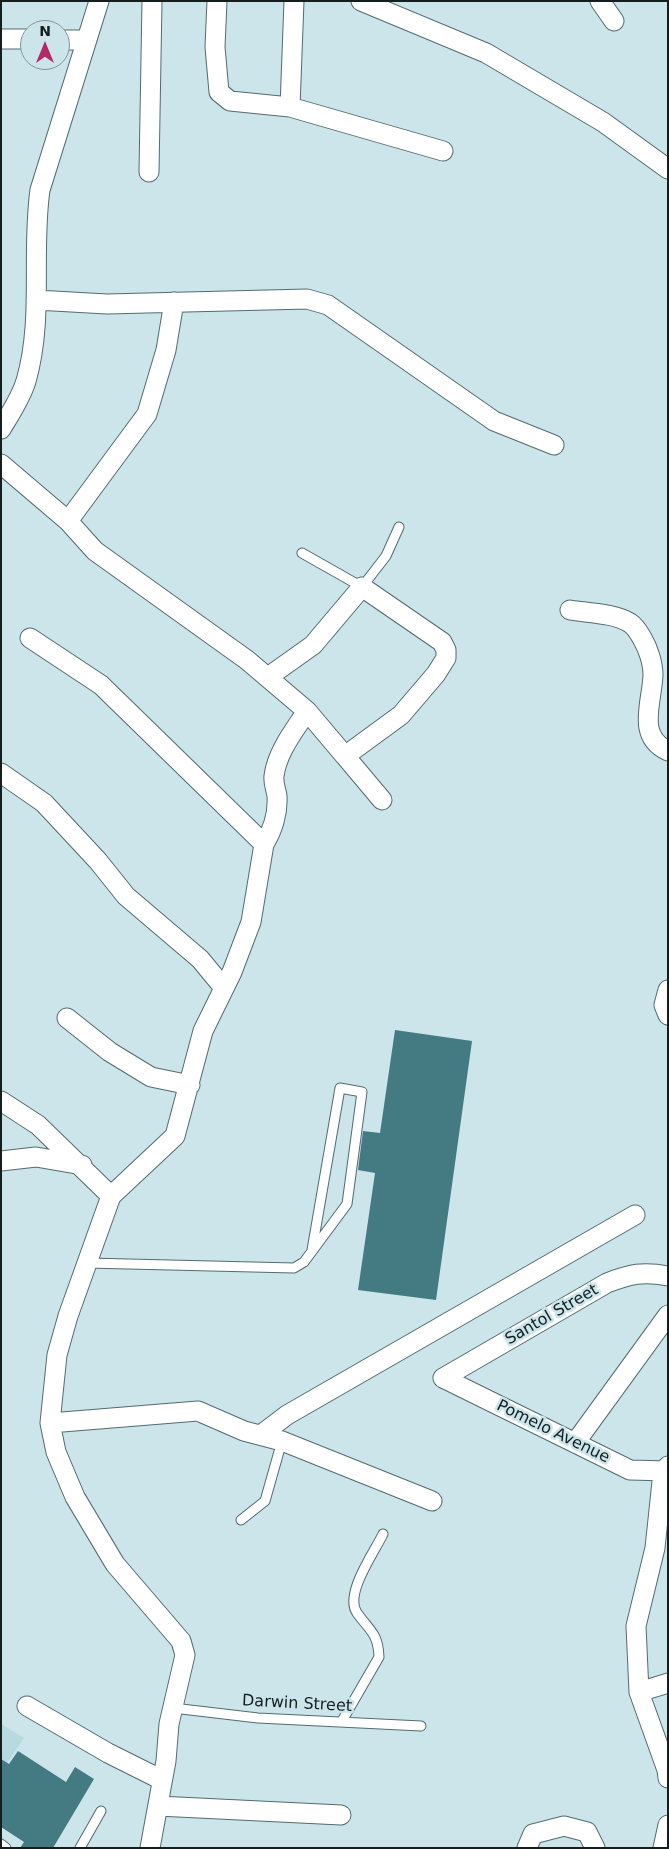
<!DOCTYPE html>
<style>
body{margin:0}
#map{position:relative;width:669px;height:1849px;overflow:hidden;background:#cbe5ea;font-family:"DejaVu Sans",sans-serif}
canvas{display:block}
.frame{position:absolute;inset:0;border:2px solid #141e1f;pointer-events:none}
.north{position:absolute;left:20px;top:20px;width:50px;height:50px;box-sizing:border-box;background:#cbe5ea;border:1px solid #829599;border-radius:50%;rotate:0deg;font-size:14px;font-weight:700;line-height:20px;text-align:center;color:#141e1f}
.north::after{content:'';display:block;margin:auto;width:18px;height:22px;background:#b22868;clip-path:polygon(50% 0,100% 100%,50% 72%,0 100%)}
</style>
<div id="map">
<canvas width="669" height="1849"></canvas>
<div class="frame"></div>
<div class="north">N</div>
</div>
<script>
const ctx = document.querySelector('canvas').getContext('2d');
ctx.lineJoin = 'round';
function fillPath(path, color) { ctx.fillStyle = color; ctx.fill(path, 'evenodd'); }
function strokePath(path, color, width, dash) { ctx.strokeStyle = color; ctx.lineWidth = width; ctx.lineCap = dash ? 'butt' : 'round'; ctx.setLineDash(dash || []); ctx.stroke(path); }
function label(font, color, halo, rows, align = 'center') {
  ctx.font = font + ' "DejaVu Sans",sans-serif'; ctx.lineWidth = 5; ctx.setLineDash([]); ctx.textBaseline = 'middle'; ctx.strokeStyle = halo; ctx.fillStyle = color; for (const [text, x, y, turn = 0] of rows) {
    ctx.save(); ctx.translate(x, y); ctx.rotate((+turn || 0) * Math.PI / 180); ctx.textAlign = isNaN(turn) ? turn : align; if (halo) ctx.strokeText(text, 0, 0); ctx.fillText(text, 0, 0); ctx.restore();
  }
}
fillPath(new Path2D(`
 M 1,1724 L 24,1738 L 1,1772 Z`), '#b7dae0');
fillPath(new Path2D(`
 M 395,1030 L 472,1041 L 436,1300 L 358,1290 L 375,1173 L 358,1170 L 363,1131 L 380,1133 Z
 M 18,1751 L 66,1782 L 75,1767 L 94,1779 L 53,1848 L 20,1848 L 24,1842 L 1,1827 L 1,1759 L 9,1764 Z`), '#447b83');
const lane = new Path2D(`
 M 302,553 L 362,587 L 386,556 L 399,527
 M 87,1263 L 294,1268 L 304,1262 L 347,1204 L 362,1092 L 340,1088 L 312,1250
 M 241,1520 L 265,1501 L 282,1441
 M 173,1708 L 258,1718 L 421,1726
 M 342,1721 L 379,1657 C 378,1633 370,1631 357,1613 C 344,1594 374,1553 383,1534
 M 1,1844 L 6,1848
 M 80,1848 L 101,1811`);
const street = new Path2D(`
 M 217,1 L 215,47 L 219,92 L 230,101 L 290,107
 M 294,1 L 290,107 L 443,151
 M 361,1 L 486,53 L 603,122 L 668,169
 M 600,1 L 614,21
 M 1,39 L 30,39
 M 60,40 L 85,40
 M 149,172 L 152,1
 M 36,300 L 107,304 L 307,299 L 328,305 L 494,421 L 554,445
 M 174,302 L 166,350 L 147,414 L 68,521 L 95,551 L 247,660 L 307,711 L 345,756 L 401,715 L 436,674 L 446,658 L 446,650 L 442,642 L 362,587 L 313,645 L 268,677
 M 1,429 C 10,414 21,398 26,381 C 44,319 31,253 40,190 L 99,1
 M 1,464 L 68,521
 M 570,610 C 588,613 614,613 630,623 C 636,627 639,633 642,638 C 648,648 653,663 653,675 C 652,703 636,736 668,751
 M 30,638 L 101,685 L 264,844 L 251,922 L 232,972 L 203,1031 L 175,1136 L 111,1196
 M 345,756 L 382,800
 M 1,773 L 44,803 L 98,861 L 126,896 L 200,959 L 224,988
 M 264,844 C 273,830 278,812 277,796 C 276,789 273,783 274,776 C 277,752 294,731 307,711
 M 668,990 L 664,1005 L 668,1015
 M 67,1018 L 110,1052 L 151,1077 L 190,1085
 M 1,1101 L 38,1125 L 111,1196 L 68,1316 L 57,1355 L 50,1423 L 56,1452 L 75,1497 L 115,1564 L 181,1641 L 185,1655 L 169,1724 L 166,1761 L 150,1848
 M 1,1161 L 36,1157 L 82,1165
 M 443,1378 L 607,1283 C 630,1274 643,1271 668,1276
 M 443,1378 L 630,1470 L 668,1471
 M 50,1423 L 198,1411 L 244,1431 L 282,1441 L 432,1501
 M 262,1434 L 287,1415 L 635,1215
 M 575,1443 L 668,1315
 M 668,1466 L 663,1472 L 655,1548 L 636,1626 L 639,1692 L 667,1770 L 668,1778
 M 639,1692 L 668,1683
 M 27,1706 L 108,1753 L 162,1780
 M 158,1806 L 341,1815
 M 527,1848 L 533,1834 L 564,1826 L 587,1832 L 595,1848
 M 663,1848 L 668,1825`);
strokePath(lane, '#536b6f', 11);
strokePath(street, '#536b6f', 21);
strokePath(lane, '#fff', 9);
strokePath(street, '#fff', 19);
label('16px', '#141e1f', '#cbe5ea', [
 ["Santol Street",552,1315,-30],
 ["Pomelo Avenue",553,1432,26],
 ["Darwin Street",297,1704,3]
]);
</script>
